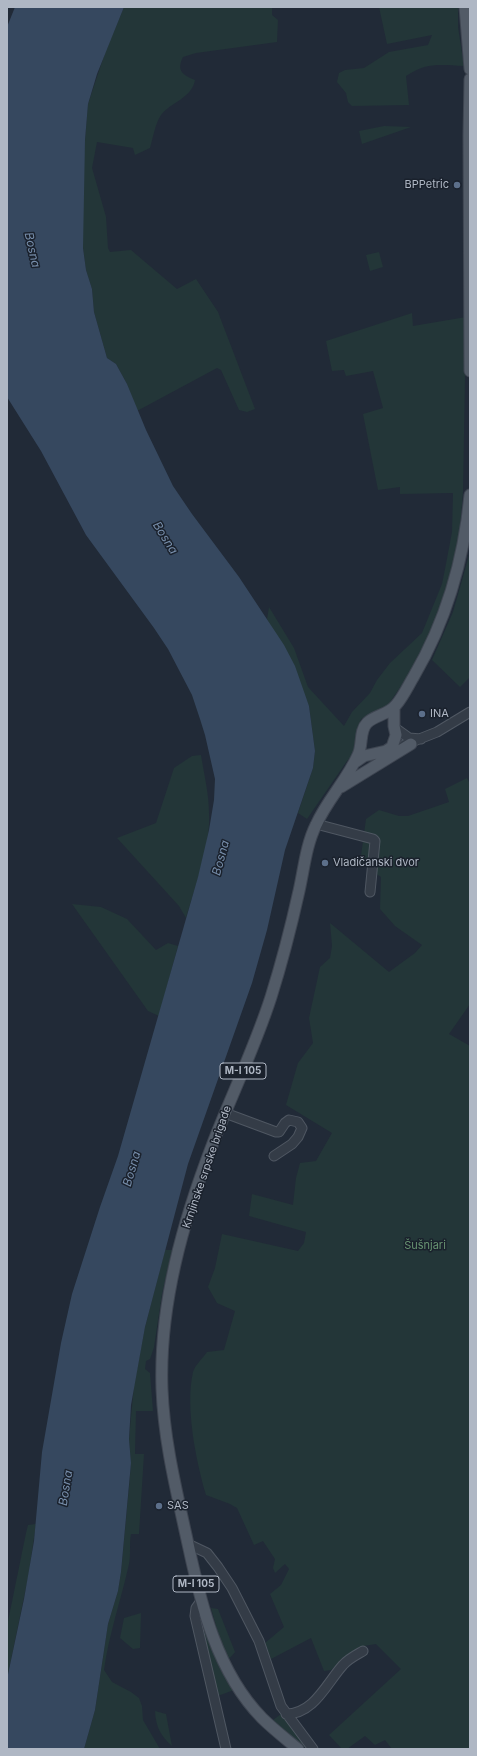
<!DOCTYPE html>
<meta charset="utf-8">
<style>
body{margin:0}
#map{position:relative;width:477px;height:1756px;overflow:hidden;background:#212a37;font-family:Inter,sans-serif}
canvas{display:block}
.frame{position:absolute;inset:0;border:8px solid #afb7c4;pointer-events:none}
</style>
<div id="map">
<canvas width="477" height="1756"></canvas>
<div class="frame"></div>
</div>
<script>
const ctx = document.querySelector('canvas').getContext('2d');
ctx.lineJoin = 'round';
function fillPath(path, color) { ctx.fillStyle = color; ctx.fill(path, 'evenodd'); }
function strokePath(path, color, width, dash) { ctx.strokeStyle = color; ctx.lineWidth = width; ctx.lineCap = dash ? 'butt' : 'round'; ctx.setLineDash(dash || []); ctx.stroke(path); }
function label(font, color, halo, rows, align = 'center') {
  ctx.font = font + ' Inter,sans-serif'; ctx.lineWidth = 3; ctx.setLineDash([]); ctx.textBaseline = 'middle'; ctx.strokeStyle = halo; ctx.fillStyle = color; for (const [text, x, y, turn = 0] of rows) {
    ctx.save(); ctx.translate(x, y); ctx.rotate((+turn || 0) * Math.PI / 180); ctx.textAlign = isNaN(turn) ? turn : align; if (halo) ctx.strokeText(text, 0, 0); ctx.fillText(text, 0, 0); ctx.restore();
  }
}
fillPath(new Path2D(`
 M 124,7 L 272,7 L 272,15 L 278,20 L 277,42 L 196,53 L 183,57 C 176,71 183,75 195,80 C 192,98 171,102 161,115 C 155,124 153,138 150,148 L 135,155 L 133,148 L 97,142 L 92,168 L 106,217 L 108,248 L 110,252 L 131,250 L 177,289 L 196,279 L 218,312 L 255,409 L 247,412 L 239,410 L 221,370 L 217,368 L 137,411 L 127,384 L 116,364 L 107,358 L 94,312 L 92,289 L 86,270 L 83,248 L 83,165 L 88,104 L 105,53 Z
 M 379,7 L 458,7 L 458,27 L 464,66 C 440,65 427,62 406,76 L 409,105 L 352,106 L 348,102 L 346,93 L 337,82 L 339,73 L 345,70 L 364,68 L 389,52 L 428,45 L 432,35 L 387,44 Z
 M 384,126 L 411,127 L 362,144 L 359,131 Z
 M 379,252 L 383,267 L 370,271 L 366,255 Z
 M 412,313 L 413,326 L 466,317 L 463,492 L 459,541 L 455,561 L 435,627 L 417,663 L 388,705 L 361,719 L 353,755 L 347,761 L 307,819 L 298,813 L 313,768 L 315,751 L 309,706 L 267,619 L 269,607 L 294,648 L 308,687 L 344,726 L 352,712 L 370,693 L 377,680 L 390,663 L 422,633 L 442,584 L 445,569 L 452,532 L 453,493 L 400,494 L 400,487 L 378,490 L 363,414 L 383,408 L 373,371 L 346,376 L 344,370 L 332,371 L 326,341 Z
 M 470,552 L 470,677 L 460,687 L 432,660 L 453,612 Z
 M 201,755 C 204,774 209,794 209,813 C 211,845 195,887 186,918 L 179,906 L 117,838 L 156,823 L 174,768 L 192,756 Z
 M 467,778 L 470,784 L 470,1004 L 449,1034 L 470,1046 L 470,1749 L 392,1749 L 385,1740 L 375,1745 L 365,1736 L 347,1749 L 342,1749 L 329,1735 L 401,1669 L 376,1644 L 364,1646 L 331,1670 L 324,1671 L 311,1638 L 271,1659 L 265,1643 L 284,1627 L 270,1594 L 281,1585 L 289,1569 L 285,1564 L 275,1573 L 273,1568 L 275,1559 L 263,1541 L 254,1545 L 237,1508 L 230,1504 L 206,1495 C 196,1461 185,1407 193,1372 C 195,1365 203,1358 207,1352 L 224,1350 L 235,1311 L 217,1303 L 208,1287 L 215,1268 L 222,1234 L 298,1251 L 304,1243 L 306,1232 L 249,1216 L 252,1194 L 293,1205 L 296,1178 L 300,1163 L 316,1161 L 332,1133 L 286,1105 L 298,1063 L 313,1043 L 309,1018 L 320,967 L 330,958 L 332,946 L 330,923 L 389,972 L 415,953 L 422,945 L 395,926 L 380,909 L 381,877 L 360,863 L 366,819 L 379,810 L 399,816 L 408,816 L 449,802 L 445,789 Z
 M 72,904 L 101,907 L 127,919 L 156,950 L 168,943 L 178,946 L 159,1016 L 148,1011 Z
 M 165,1250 L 172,1250 L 162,1294 L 154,1347 L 150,1359 L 146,1361 L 145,1369 L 150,1373 L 153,1411 L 136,1411 L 135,1454 L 144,1454 L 139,1534 L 131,1534 C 129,1544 131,1554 129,1564 C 121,1600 109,1634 104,1670 L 112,1682 L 131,1692 L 139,1698 L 142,1706 L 143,1720 L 160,1749 L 84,1749 L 95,1710 L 108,1624 L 118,1591 L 121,1572 L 129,1487 L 131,1463 L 129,1439 L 134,1385 L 145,1327 Z
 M 36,1524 L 28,1578 L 7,1679 L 7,1626 L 26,1533 L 28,1525 Z
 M 211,1608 L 218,1609 L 235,1652 L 229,1659 L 221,1644 Z
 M 141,1613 L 140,1648 L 133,1649 L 120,1638 L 124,1618 Z
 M 200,1621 L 234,1690 L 215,1697 Z
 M 155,1711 L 166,1714 L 172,1746 C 160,1735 156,1727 155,1711 Z
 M 281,1714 L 308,1749 L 302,1746 L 273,1720 Z`), '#233638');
fillPath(new Path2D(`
 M 15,7 L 124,7 L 97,74 L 88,104 L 85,140 L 83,248 L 86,270 L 92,289 L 94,312 L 107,358 L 116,364 L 127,384 L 146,430 L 173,486 L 192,514 L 239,577 L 284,645 L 295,666 L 309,706 L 315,751 L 313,768 L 285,850 L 267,930 L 252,983 L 188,1164 L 145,1327 L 131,1405 L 129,1439 L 131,1463 L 121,1572 L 118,1591 L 108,1624 L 95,1710 L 84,1749 L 7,1749 L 7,1679 L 24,1599 L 34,1541 L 42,1452 L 61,1343 L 72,1294 L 100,1207 L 118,1156 L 198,877 L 209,830 L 214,800 L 215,779 L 205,735 L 200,719 L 192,695 L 168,649 L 154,628 L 86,535 L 41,451 L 7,397 L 7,27 Z`), '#36485f');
const minor = new Path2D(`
 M 395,728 L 409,738 L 421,739
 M 404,745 L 437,732 L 470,712
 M 316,824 L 373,839 L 375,841 L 370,892
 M 225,1113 L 276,1132 L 279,1132 L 285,1123 L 289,1120 L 298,1122 L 302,1128 L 298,1137 L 292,1144 L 274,1156
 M 188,1544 L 207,1553 L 218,1567 L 232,1588 L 259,1641 L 281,1706 L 313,1749
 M 201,1601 L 196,1608 L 195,1616 L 226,1749
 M 286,1714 C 314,1714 326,1684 343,1665 C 348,1659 356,1655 363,1651`);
const major = new Path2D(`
 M 465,7 L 470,69
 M 470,79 L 469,135 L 470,371
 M 354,763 L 364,756 L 386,751 L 392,747 L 396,735 L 394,726 L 394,708
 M 341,787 L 411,744
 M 298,1749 C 286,1739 273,1729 262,1718 C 217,1672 201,1605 188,1544 C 177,1493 164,1442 162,1389 C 159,1305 183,1221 213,1143 C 232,1094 255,1047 271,997 C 282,962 291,927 299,891 C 304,869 306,845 316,825 C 327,800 347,780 358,755 C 363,745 359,731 367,723 C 375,715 388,715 396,705 C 403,697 408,686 414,676 C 446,621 464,559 470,495`);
strokePath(minor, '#4f5762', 11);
strokePath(major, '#3e4551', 13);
strokePath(minor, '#343c47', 9);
strokePath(major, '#525b67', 11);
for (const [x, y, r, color] of [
 [457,185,4,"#5c6f8a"],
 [422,714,4,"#5c6f8a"],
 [325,863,4,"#5c6f8a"],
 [159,1506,4,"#5c6f8a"]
]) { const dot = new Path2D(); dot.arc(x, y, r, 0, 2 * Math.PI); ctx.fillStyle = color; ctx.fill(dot); strokePath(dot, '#1a212c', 1.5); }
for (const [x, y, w] of [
 [243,1071,46],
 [196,1584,46]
]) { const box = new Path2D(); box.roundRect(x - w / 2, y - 8, w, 16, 3); ctx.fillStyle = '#1a212c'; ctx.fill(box); strokePath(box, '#afb7c4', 1); }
label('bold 10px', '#afb7c4', null, [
 ["M-I 105",243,1071],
 ["M-I 105",196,1584]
]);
label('11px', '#afb7c4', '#1a212c', [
 ["BPPetric",449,185,"right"],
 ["INA",430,714],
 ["Vladičanski dvor",333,863],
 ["SAS",167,1506]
], 'left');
label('11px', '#afb7c4', '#1a212c', [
 ["Krnjinske srpske brigade",207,1167,-71]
]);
label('11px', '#679371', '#1a212c', [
 ["Šušnjari",425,1246]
]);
label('italic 12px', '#778eab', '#1a212c', [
 ["Bosna",32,250,77],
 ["Bosna",165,538,58],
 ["Bosna",221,858,-75],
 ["Bosna",132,1169,-74],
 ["Bosna",66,1488,-81]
]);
</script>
